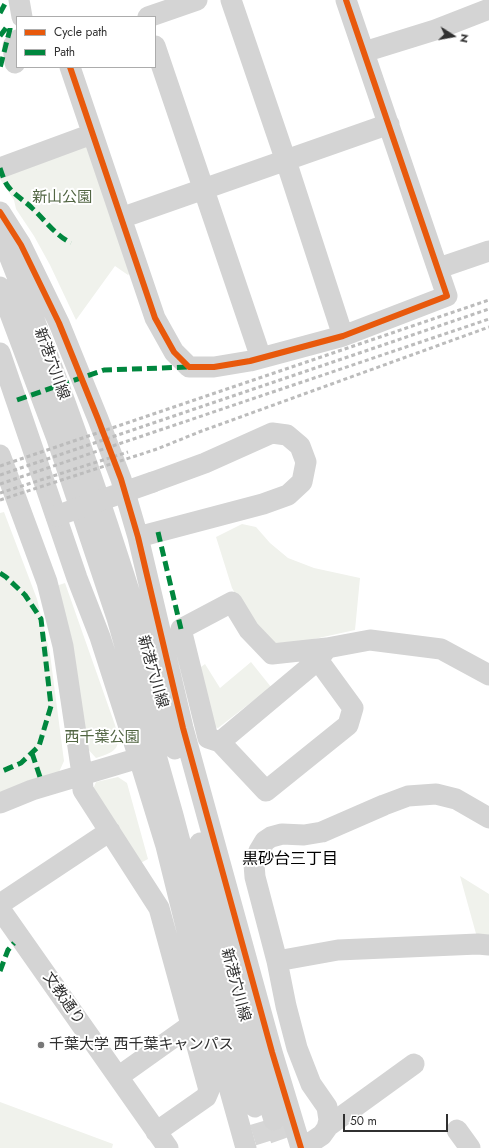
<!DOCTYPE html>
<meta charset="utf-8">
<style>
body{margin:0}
#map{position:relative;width:489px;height:1148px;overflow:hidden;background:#fff;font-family:Jost,sans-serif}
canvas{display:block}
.legend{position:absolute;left:16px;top:16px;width:140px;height:52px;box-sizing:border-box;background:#fff;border:1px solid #acacac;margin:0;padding:5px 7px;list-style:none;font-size:12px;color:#303030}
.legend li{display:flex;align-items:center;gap:8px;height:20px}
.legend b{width:20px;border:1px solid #acacac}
.north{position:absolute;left:433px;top:16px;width:40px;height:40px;-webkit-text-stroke:3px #fff;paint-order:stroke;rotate:101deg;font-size:11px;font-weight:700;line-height:16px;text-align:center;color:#303030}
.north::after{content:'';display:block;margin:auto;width:14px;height:18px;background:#303030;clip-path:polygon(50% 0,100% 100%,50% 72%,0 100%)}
.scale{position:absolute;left:343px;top:1114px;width:105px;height:18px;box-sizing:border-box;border:2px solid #303030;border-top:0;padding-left:5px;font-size:12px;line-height:14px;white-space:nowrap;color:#303030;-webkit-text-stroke:3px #fff;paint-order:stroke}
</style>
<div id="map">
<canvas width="489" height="1148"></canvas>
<ul class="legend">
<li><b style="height:5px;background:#e8590c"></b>Cycle path</li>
<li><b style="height:5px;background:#00873e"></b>Path</li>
</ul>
<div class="north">N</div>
<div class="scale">50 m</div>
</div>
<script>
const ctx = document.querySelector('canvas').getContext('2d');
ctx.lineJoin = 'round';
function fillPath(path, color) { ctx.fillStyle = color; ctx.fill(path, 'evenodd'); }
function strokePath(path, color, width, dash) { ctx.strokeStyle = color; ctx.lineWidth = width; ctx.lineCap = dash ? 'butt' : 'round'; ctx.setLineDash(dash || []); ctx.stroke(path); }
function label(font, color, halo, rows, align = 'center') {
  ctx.font = font + ' Jost,"Noto Sans JP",sans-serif'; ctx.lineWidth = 4; ctx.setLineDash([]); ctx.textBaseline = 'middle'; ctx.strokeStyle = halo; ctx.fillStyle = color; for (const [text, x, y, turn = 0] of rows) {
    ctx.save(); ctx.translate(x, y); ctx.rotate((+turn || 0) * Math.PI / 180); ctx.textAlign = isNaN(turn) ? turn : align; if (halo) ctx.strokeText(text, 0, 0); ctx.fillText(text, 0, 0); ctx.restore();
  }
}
fillPath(new Path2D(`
 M 84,144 L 91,149 L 130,273 L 128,275 L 115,266 L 76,320 L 50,265 L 34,236 L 16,209 L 14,200 L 0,179 L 0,174 Z
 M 4,512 L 37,599 L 50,654 L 64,761 L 59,772 L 0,795 L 0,513 Z
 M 242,524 L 256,527 L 270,543 L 288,558 L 314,568 L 360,578 L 355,630 L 273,648 L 261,638 L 232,588 L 216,537 Z
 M 65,583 L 115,725 C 121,747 119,751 96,758 L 87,748 L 53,587 Z
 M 251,662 L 271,687 L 218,728 L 211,726 L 201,667 L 205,664 L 220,688 Z
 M 118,777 L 127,783 L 148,859 L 135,866 L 90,796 L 96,782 Z
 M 460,876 L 489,894 L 489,943 L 478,941 Z
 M 0,1102 L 113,1144 L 112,1148 L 0,1148 Z`), '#f0f2ec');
strokePath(new Path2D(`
 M 274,1120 L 284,1148
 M 260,1122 L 268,1148`), '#d6d6d6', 21, [21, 10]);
strokePath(new Path2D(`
 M 19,0 L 22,17
 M 231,0 L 286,161 L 343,336
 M 148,17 L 197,0
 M 155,46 L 261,358
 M 364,52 L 435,30 L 489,9
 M 15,63 L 13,46 L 17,40
 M 70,67 L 155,318 L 174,352 L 189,367 L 214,367 L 250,361 L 343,336 L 447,296 L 346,0
 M 0,168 L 92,134
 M 0,212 L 21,245 L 59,323 L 98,419 L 121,479 L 138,537 L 183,728 L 272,1052 L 301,1148
 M 121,218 L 389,124
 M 0,233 C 44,342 85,453 121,566 C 141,626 157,688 175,749
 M 439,268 L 489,251
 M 0,287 L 56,436 L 117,618 L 173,815 L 224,1009 L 255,1107
 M 0,353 L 77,578 L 100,637 L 139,758 L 166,846 L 202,991 L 246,1148
 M 0,455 L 47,582 L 63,646 L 82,774 L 83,790 L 159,908 L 209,1090 L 206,1097 L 156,1132
 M 138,537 L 263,504 L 288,495 L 302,482 L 306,462 L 300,446 L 287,435 L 272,433 L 205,463 L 153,482
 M 318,660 L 353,708 L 348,725 L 266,791 L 220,742 L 318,660 L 327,648 L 370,640 L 441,649 L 489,675
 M 220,742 L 208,738 L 181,629 L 232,602 L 249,630 L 272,654 L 327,648
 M 0,803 L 32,790 L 139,758
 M 200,843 L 238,1000 L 274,1120
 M 0,904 L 110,831
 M 0,909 L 168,1148
 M 277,961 L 338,950 L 478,944 L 489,945
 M 118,1077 L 191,1025
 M 327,1127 L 414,1064
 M 457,1130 L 470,1148
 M 303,1148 L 322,1135 L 327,1128 L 329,1120 L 327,1107 L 311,1084 L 297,1048 L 286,1006 L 277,961 L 255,877 L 254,864 L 259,851 L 265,841 L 271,837 L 282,834 L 304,835 L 322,832 L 384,805 L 408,796 L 436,794 L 456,799 L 489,818`), '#d4d4d4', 21);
strokePath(new Path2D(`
 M 0,466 L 489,300
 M 0,475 L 489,309
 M 0,484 L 489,319
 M 0,493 L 128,452
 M 0,500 L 157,449 L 199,432 L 489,327`), '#bcbcbc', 3, [4, 3]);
strokePath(new Path2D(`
 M 56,516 L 153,482`), '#d4d4d4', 21);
strokePath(new Path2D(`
 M 0,13 L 7,0
 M 0,36 L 6,28 L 10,27 L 10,29 L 0,68
 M 0,168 C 2,174 4,180 7,185 C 14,195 24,200 32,208 C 45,220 55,235 71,243
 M 17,400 L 104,370 L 189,367
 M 158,532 L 181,629
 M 0,573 L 6,577 L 25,595 L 41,619 L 51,706 L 39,746 L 21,763 L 0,772
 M 32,753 L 40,777
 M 0,971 L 8,950 L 14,943`), '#00873e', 5, [10, 5]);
strokePath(new Path2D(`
 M 70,67 L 155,318 L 174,352 L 189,367 L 214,367 L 250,361 L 343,336 L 447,296 L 346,0
 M 0,212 L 21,245 L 59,323 L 98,419 L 121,479 L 138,537 L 183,728 L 272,1052 L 301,1148`), '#e8590c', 6);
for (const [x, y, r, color] of [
 [41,1045,4,"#787878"]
]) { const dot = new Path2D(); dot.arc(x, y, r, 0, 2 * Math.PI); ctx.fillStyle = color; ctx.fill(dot); strokePath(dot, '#fff', 1.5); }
label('15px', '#526643', '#fff', [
 ["新山公園",62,198],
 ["西千葉公園",102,738]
]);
label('15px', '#303030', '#fff', [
 ["新港穴川線",51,364,70],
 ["新港穴川線",152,672,74],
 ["新港穴川線",235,985,75],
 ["文教通り",63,999,55]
]);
label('15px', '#303030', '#fff', [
 ["千葉大学 西千葉キャンパス",49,1045]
], 'left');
label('16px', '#000', '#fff', [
 ["黒砂台三丁目",290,860]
]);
</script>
